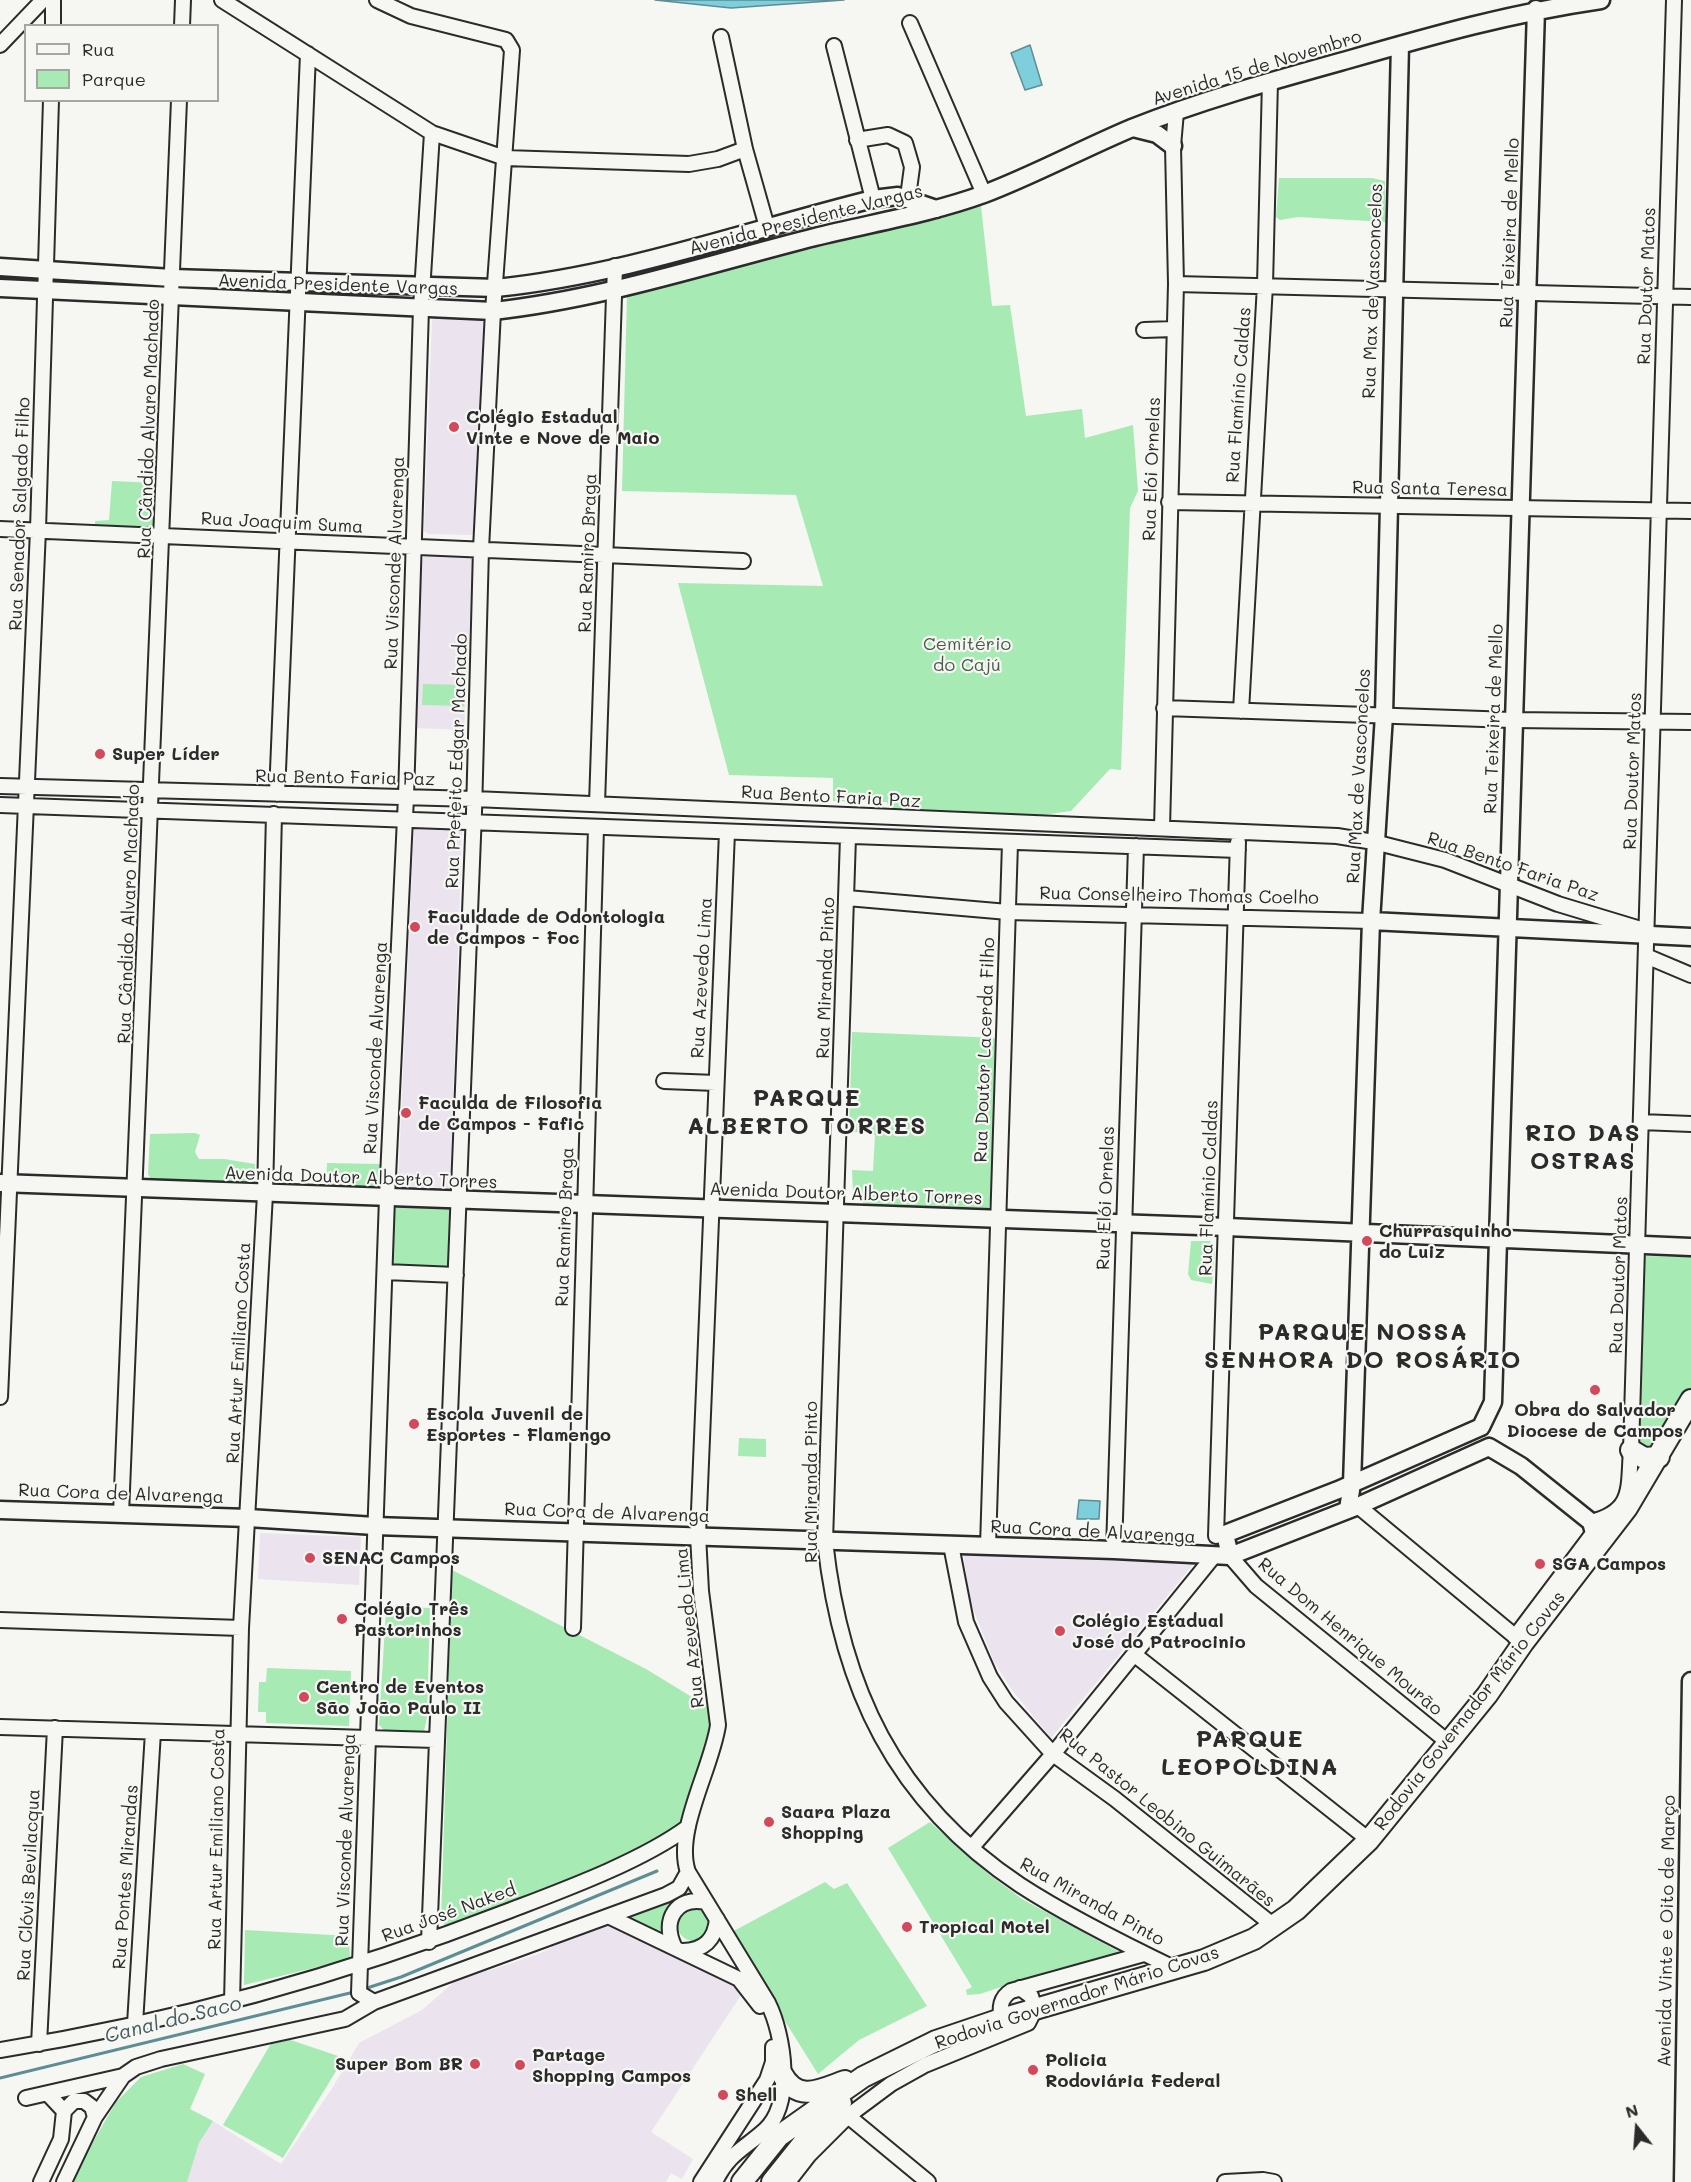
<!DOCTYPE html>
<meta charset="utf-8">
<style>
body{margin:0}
#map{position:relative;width:1691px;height:2182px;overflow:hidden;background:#f6f6f2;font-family:Mali,sans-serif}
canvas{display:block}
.legend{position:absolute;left:24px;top:24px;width:195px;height:78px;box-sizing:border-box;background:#f6f6f2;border:2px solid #a5a5a2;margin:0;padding:8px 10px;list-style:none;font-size:18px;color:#2b2b2b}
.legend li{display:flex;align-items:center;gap:12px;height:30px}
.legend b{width:30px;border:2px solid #a5a5a2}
.north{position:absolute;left:1607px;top:2098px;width:60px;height:60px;-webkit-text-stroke:4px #f6f6f2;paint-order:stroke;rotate:343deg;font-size:16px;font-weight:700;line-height:24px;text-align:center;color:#2b2b2b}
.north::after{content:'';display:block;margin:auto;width:21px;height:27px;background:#2b2b2b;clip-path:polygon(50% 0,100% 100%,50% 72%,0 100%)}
</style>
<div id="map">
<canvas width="1691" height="2182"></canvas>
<ul class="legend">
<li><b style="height:8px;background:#f6f6f2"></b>Rua</li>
<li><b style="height:16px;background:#a7eab4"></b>Parque</li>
</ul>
<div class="north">N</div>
</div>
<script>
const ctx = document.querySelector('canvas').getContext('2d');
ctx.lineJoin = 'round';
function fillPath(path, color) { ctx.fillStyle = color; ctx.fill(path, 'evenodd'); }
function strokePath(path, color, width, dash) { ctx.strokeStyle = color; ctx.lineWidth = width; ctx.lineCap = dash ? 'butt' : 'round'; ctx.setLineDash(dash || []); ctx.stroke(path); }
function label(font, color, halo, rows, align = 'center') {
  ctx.font = font + ' Mali,sans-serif'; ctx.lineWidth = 4.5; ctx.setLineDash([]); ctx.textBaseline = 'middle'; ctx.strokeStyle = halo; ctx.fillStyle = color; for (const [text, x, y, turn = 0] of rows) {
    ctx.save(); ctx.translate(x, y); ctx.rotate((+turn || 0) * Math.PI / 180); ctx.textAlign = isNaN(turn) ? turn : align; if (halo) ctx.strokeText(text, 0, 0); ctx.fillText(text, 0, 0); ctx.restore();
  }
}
fillPath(new Path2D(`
 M 434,316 L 479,319 L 484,323 L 476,531 L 471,535 L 428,534 L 424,531 L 432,321 Z
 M 427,552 L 469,554 L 473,560 L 464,730 L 416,728 L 422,560 Z
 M 414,825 L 460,827 L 462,830 L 450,1188 L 398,1186 Z
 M 260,1533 L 361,1537 L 359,1585 L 258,1579 Z
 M 963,1551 L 1196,1561 L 1051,1738 L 1012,1690 L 994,1662 L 970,1601 Z
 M 603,1920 L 745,1989 L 651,2132 L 693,2159 L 682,2179 L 671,2173 L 666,2182 L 186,2182 L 199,2143 L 213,2121 L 281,2164 L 333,2087 L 359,2043 L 422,2010 L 452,1984 L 458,1974 L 465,1976 L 491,1970 L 541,1953 Z`), '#ebe3ee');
fillPath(new Path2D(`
 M 1279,178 L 1372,178 L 1385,181 L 1386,222 L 1298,217 L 1280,220 L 1276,217 Z
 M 981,206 L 992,306 L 1010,305 L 1026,416 L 1082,409 L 1085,438 L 1133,425 L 1138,491 L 1130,508 L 1121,770 L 1110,769 L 1071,811 L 1036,816 L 890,811 L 887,802 L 833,801 L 833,778 L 729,775 L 678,583 L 823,586 L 796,495 L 622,491 L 627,295 Z
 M 112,481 L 156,483 L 153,528 L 150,530 L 95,527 L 95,521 L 109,520 Z
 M 423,684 L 465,685 L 464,706 L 422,705 Z
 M 852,1032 L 1000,1038 L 993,1182 L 988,1213 L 864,1207 L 862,1195 L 853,1195 L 852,1170 L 873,1171 L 875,1135 L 849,1131 Z
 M 195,1133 L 200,1135 L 195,1152 L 199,1159 L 224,1159 L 255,1164 L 254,1184 L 153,1182 L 148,1174 L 150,1134 Z
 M 327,1163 L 380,1164 L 378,1186 L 369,1190 L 326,1187 Z
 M 393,1202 L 456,1204 L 453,1272 L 391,1270 Z
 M 1191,1241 L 1210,1241 L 1215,1249 L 1212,1284 L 1191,1280 L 1188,1274 Z
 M 1642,1256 L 1691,1257 L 1691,1389 L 1659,1449 L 1649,1450 L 1640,1441 Z
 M 739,1438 L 766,1439 L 766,1457 L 738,1456 Z
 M 452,1570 L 646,1669 L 710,1708 C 712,1730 694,1803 681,1822 C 678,1827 672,1831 667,1835 L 516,1903 L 446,1927 L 441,1919 L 442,1889 Z
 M 408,1607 L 430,1608 L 427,1717 L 424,1732 L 386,1732 L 379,1725 L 386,1610 Z
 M 267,1668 L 351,1671 L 349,1726 L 266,1723 L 266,1712 L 258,1712 L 259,1682 L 266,1682 Z
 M 930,1822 L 991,1876 L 1022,1899 L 1123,1954 L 1052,1970 L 980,1994 L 967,1995 L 966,1990 L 972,1987 L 888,1848 Z
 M 825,1882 L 834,1889 L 847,1883 L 927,2006 L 859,2040 L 818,2074 L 730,1933 Z
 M 690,1883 L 697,1895 C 670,1908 664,1907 665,1938 L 622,1918 Z
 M677 1924a17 17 0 1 1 34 0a17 17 0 1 1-34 0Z
 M 245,1930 L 349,1936 L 350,1959 L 244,1985 Z
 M 276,2035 L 344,2058 L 283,2158 L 223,2125 Z
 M 183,2064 L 205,2074 L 190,2109 L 213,2121 L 199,2143 L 187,2182 L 70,2182 L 116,2102 L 141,2077 Z`), '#a7eab4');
const water = new Path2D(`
 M 655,0 L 844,0 L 731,8 Z
 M 1030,45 L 1042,85 L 1025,90 L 1011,53 Z
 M 1079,1500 L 1100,1501 L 1099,1519 L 1077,1519 Z`);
fillPath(water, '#7fcedc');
strokePath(water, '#5d8d95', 1.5);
strokePath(new Path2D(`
 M 364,1989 L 401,1977 L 657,1871
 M 0,2078 L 354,1992`), '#5d8d95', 3);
const minor = new Path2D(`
 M 222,0 L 432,133 L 505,158 L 689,164 L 718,159 L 745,149
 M 377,0 L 411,16 L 506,40 L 512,50 L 493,311 L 481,549 L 474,812 L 429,1942
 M 910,23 L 984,194
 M 53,26 L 53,0
 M 182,26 L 183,0
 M 721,37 L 745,149 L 767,227
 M 0,45 L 43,0
 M 834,46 L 873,199
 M 432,133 L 421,308 L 406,797 L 387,1198 L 359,1993 L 374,2002 L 666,1895 L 679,1888 L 688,1872
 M 857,140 L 888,135 L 905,143 L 912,167 L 908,197
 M 1176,284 L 1691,297
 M 1144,330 L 1174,329
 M 1169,502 L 1691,511
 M 0,529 L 743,561
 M 1164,708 L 1512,720 L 1691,722
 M 1241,711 L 1265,285 L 1270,81
 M 0,786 L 474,799 L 1337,836 L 1374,842 L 1445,860 L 1558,904 L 1644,930
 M 277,794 L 308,54
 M 597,804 L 615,266
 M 0,805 L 1238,850
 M 1162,828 L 1176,284 L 1173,146 L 1176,112
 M 848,837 L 825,1541 C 841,1687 894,1801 1020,1885 C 1066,1915 1126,1945 1176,1969
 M 847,898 L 1008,912 L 1371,921
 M 1646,956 L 1691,975
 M 664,1081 L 716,1083
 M 1641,1122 L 1691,1124
 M 385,1272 L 456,1275
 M 0,1397 L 38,530 L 51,100
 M 1358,1506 L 1523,1643
 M 121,1514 L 179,100
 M 1591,1522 C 1634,1511 1628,1488 1631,1450 L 1674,0
 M 1216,1536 L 1238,842
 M 951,1545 L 966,1622 L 990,1677 L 1006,1702 L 1053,1754 L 1115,1799 L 1274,1926
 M 988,1546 L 1010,843
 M 1114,1550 L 1136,846
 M 1230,1556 L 1256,1586 L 1449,1743
 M 0,1620 L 241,1628
 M 573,1628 L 596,828
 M 1515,1637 L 1594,1532
 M 1135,1655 L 1369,1840
 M 0,1727 L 435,1740
 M 972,1847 L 1053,1754 L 1213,1557
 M 610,1917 L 739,1979 L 760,2006
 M 674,1946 C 662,1920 676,1896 706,1902
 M 683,1951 C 704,1950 715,1940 717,1919
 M 232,2002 L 241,1628 L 265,1194 L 274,814
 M 1001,2019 C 1000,2007 1000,1998 1011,1991 L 1144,1954
 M 135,2024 L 153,1732
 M 39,2044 L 55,1728
 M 0,2050 C 176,2022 346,1974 511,1910 C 566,1889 642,1861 688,1827
 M 26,2098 L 123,2076 L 136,2067 L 161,2059 L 345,2019 L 374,2002
 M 64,2111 L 74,2101 L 84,2101 L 92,2107 L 95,2117
 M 848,2116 L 928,2182
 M 41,2182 L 61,2139 L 64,2111 L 49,2095
 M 64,2182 L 95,2117 L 123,2076
 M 701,2182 L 767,2080 L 773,2062 L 773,2047
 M 715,2182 C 728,2154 744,2149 765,2130 C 794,2103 784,2035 768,2003 L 688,1872 C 674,1831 712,1768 718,1725 L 701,1591 L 698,1535 L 727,832
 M 788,2182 L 809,2155 L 848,2116 L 891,2084 L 925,2065 L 1028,2023 L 1035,2009 L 1031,1996 L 1020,1988
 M 1225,2182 L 1263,2180 L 1274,2182`);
const major = new Path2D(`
 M 1133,128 L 1157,134 L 1173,146
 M 0,267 L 172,278 L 496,288 C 624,275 748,230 873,199 L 898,196 L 936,209
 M 0,288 L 493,311 C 603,299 708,264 815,237 C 871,223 929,214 984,194 C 1034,175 1082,149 1132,128 C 1202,100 1275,80 1347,60 C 1434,35 1511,13 1601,0
 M 1371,921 L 1691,937
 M 0,1183 L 1227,1227 L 1691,1247
 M 1481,1427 L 1493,1402 L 1536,9
 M 1489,1447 L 1521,1466 L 1591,1522 L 1598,1547
 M 1348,1509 L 1352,1484 L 1371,921 L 1384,715 L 1400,45
 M 0,1510 L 248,1518 L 375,1526 L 1114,1550 L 1230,1556 L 1358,1506 L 1489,1447
 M 1230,1556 L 1225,1534 L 1338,1490 L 1481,1427
 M 1683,2182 L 1691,1681`);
const highway = new Path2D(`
 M 1631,1450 L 1644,1458 L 1659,1457
 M 782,2074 C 798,2103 820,2090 845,2081
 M 742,2182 L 779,2136 L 813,2112 L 863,2077 L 936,2041 L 1001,2019 L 1204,1960 L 1254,1939 L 1296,1910 L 1369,1840 L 1487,1695 L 1523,1643 L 1627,1508 L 1691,1400
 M 772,2182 L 812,2132 L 841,2103`);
strokePath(minor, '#2b2b2b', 18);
strokePath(major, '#2b2b2b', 21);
strokePath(highway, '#2b2b2b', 24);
strokePath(minor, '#f6f6f2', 14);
strokePath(major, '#f6f6f2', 16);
strokePath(highway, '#f6f6f2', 20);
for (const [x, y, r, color] of [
 [454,427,6,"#d1495b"],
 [100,754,6,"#d1495b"],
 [415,927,6,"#d1495b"],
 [406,1113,6,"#d1495b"],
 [1367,1241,6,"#d1495b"],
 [1595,1390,6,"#d1495b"],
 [414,1424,6,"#d1495b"],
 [310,1558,6,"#d1495b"],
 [1540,1564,6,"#d1495b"],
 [342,1619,6,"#d1495b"],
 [1060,1631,6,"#d1495b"],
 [304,1697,6,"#d1495b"],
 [769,1822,6,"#d1495b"],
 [907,1927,6,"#d1495b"],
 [475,2064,6,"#d1495b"],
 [520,2065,6,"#d1495b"],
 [1033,2070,6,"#d1495b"],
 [723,2095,6,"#d1495b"]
]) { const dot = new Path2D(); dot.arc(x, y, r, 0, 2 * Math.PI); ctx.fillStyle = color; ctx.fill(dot); strokePath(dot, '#f6f6f2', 2); }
label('18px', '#2b2b2b', '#f6f6f2', [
 ["Avenida 15 de Novembro",1257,68,-17],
 ["Avenida Presidente Vargas",806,220,-14],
 ["Rua Teixeira de Mello",1510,233,-88],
 ["Avenida Presidente Vargas",338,285,2],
 ["Rua Doutor Matos",1647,286,-88],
 ["Rua Max de Vasconcelos",1373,291,-88],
 ["Rua Flamínio Caldas",1239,395,-86],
 ["Rua Cândido Alvaro Machado",149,429,-88],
 ["Rua Elói Ornelas",1152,469,-88],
 ["Rua Santa Teresa",1430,489,1],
 ["Rua Senador Salgado Filho",20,514,-88],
 ["Rua Joaquim Suma",282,523,3],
 ["Rua Ramiro Braga",588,553,-88],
 ["Rua Visconde Alvarenga",395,563,-88],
 ["Rua Teixeira de Mello",1494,719,-88],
 ["Rua Prefeito Edgar Machado",457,761,-88],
 ["Rua Doutor Matos",1633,771,-88],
 ["Rua Max de Vasconcelos",1359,776,-87],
 ["Rua Bento Faria Paz",345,778,1],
 ["Rua Bento Faria Paz",831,797,3],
 ["Rua Bento Faria Paz",1513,867,19],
 ["Rua Conselheiro Thomas Coelho",1179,896,1],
 ["Rua Cândido Alvaro Machado",129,914,-88],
 ["Rua Azevedo Lima",702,978,-87],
 ["Rua Miranda Pinto",826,978,-88],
 ["Rua Visconde Alvarenga",376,1048,-87],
 ["Rua Doutor Lacerda Filho",985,1050,-88],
 ["Avenida Doutor Alberto Torres",361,1178,2],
 ["Rua Flamínio Caldas",1209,1188,-88],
 ["Avenida Doutor Alberto Torres",846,1194,2],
 ["Rua Elói Ornelas",1106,1198,-88],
 ["Rua Ramiro Braga",565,1227,-88],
 ["Rua Doutor Matos",1619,1275,-88],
 ["Rua Artur Emiliano Costa",239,1353,-87],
 ["Rua Miranda Pinto",811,1482,-90],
 ["Rua Cora de Alvarenga",121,1494,2],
 ["Rua Cora de Alvarenga",607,1513,2],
 ["Rua Cora de Alvarenga",1093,1532,3],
 ["Rua Azevedo Lima",690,1628,-96],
 ["Rua Dom Henrique Mourão",1350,1637,40],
 ["Rodovia Governador Mário Covas",1470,1711,-52],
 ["Rua Pastor Leobino Guimarães",1167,1818,39],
 ["Rua Artur Emiliano Costa",217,1839,-89],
 ["Rua Visconde Alvarenga",346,1840,-88],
 ["Rua Pontes Mirandas",126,1877,-86],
 ["Rua Clóvis Bevilacqua",29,1885,-87],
 ["Rua Miranda Pinto",1092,1902,29],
 ["Rua José Naked",449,1913,-20],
 ["Avenida Vinte e Oito de Março",1667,1931,-89],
 ["Rodovia Governador Mário Covas",1077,1998,-18]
]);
label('bold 18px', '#2b2b2b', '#f6f6f2', [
 ["Colégio Estadual",466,417],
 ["Vinte e Nove de Maio",466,438],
 ["Super Líder",112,754],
 ["Faculdade de Odontologia",427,917],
 ["de Campos - Foc",427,938],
 ["Faculda de Filosofia",418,1103],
 ["de Campos - Fafic",418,1124],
 ["Churrasquinho",1379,1231],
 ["do Luiz",1379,1252],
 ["Obra do Salvador",1595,1410,"center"],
 ["Diocese de Campos",1595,1431,"center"],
 ["Escola Juvenil de",426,1414],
 ["Esportes - Flamengo",426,1435],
 ["SENAC Campos",322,1558],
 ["SGA Campos",1552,1564],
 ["Colégio Três",354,1609],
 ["Pastorinhos",354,1630],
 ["Colégio Estadual",1072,1621],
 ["José do Patrocinio",1072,1642],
 ["Centro de Eventos",316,1687],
 ["São João Paulo II",316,1708],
 ["Saara Plaza",781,1812],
 ["Shopping",781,1833],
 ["Tropical Motel",919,1927],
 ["Partage",532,2055],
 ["Shopping Campos",532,2076],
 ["Policia",1045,2060],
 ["Rodoviária Federal",1045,2081],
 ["Super Bom BR",463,2064,"right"],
 ["Shell",735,2095]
], 'left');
label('18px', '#4a5b4d', '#f6f6f2', [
 ["Cemitério",967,644],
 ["do Cajú",967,665]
]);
label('italic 20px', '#445c60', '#f6f6f2', [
 ["Canal do Saco",173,2020,-14]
]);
ctx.letterSpacing = '1.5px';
label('bold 24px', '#2b2b2b', '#f6f6f2', [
 ["PARQUE",807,1099],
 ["ALBERTO TORRES",807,1127],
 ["RIO DAS",1583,1134],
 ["OSTRAS",1583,1162],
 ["PARQUE NOSSA",1363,1333],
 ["SENHORA DO ROSÁRIO",1363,1361],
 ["PARQUE",1250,1740],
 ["LEOPOLDINA",1250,1768]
]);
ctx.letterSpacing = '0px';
</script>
